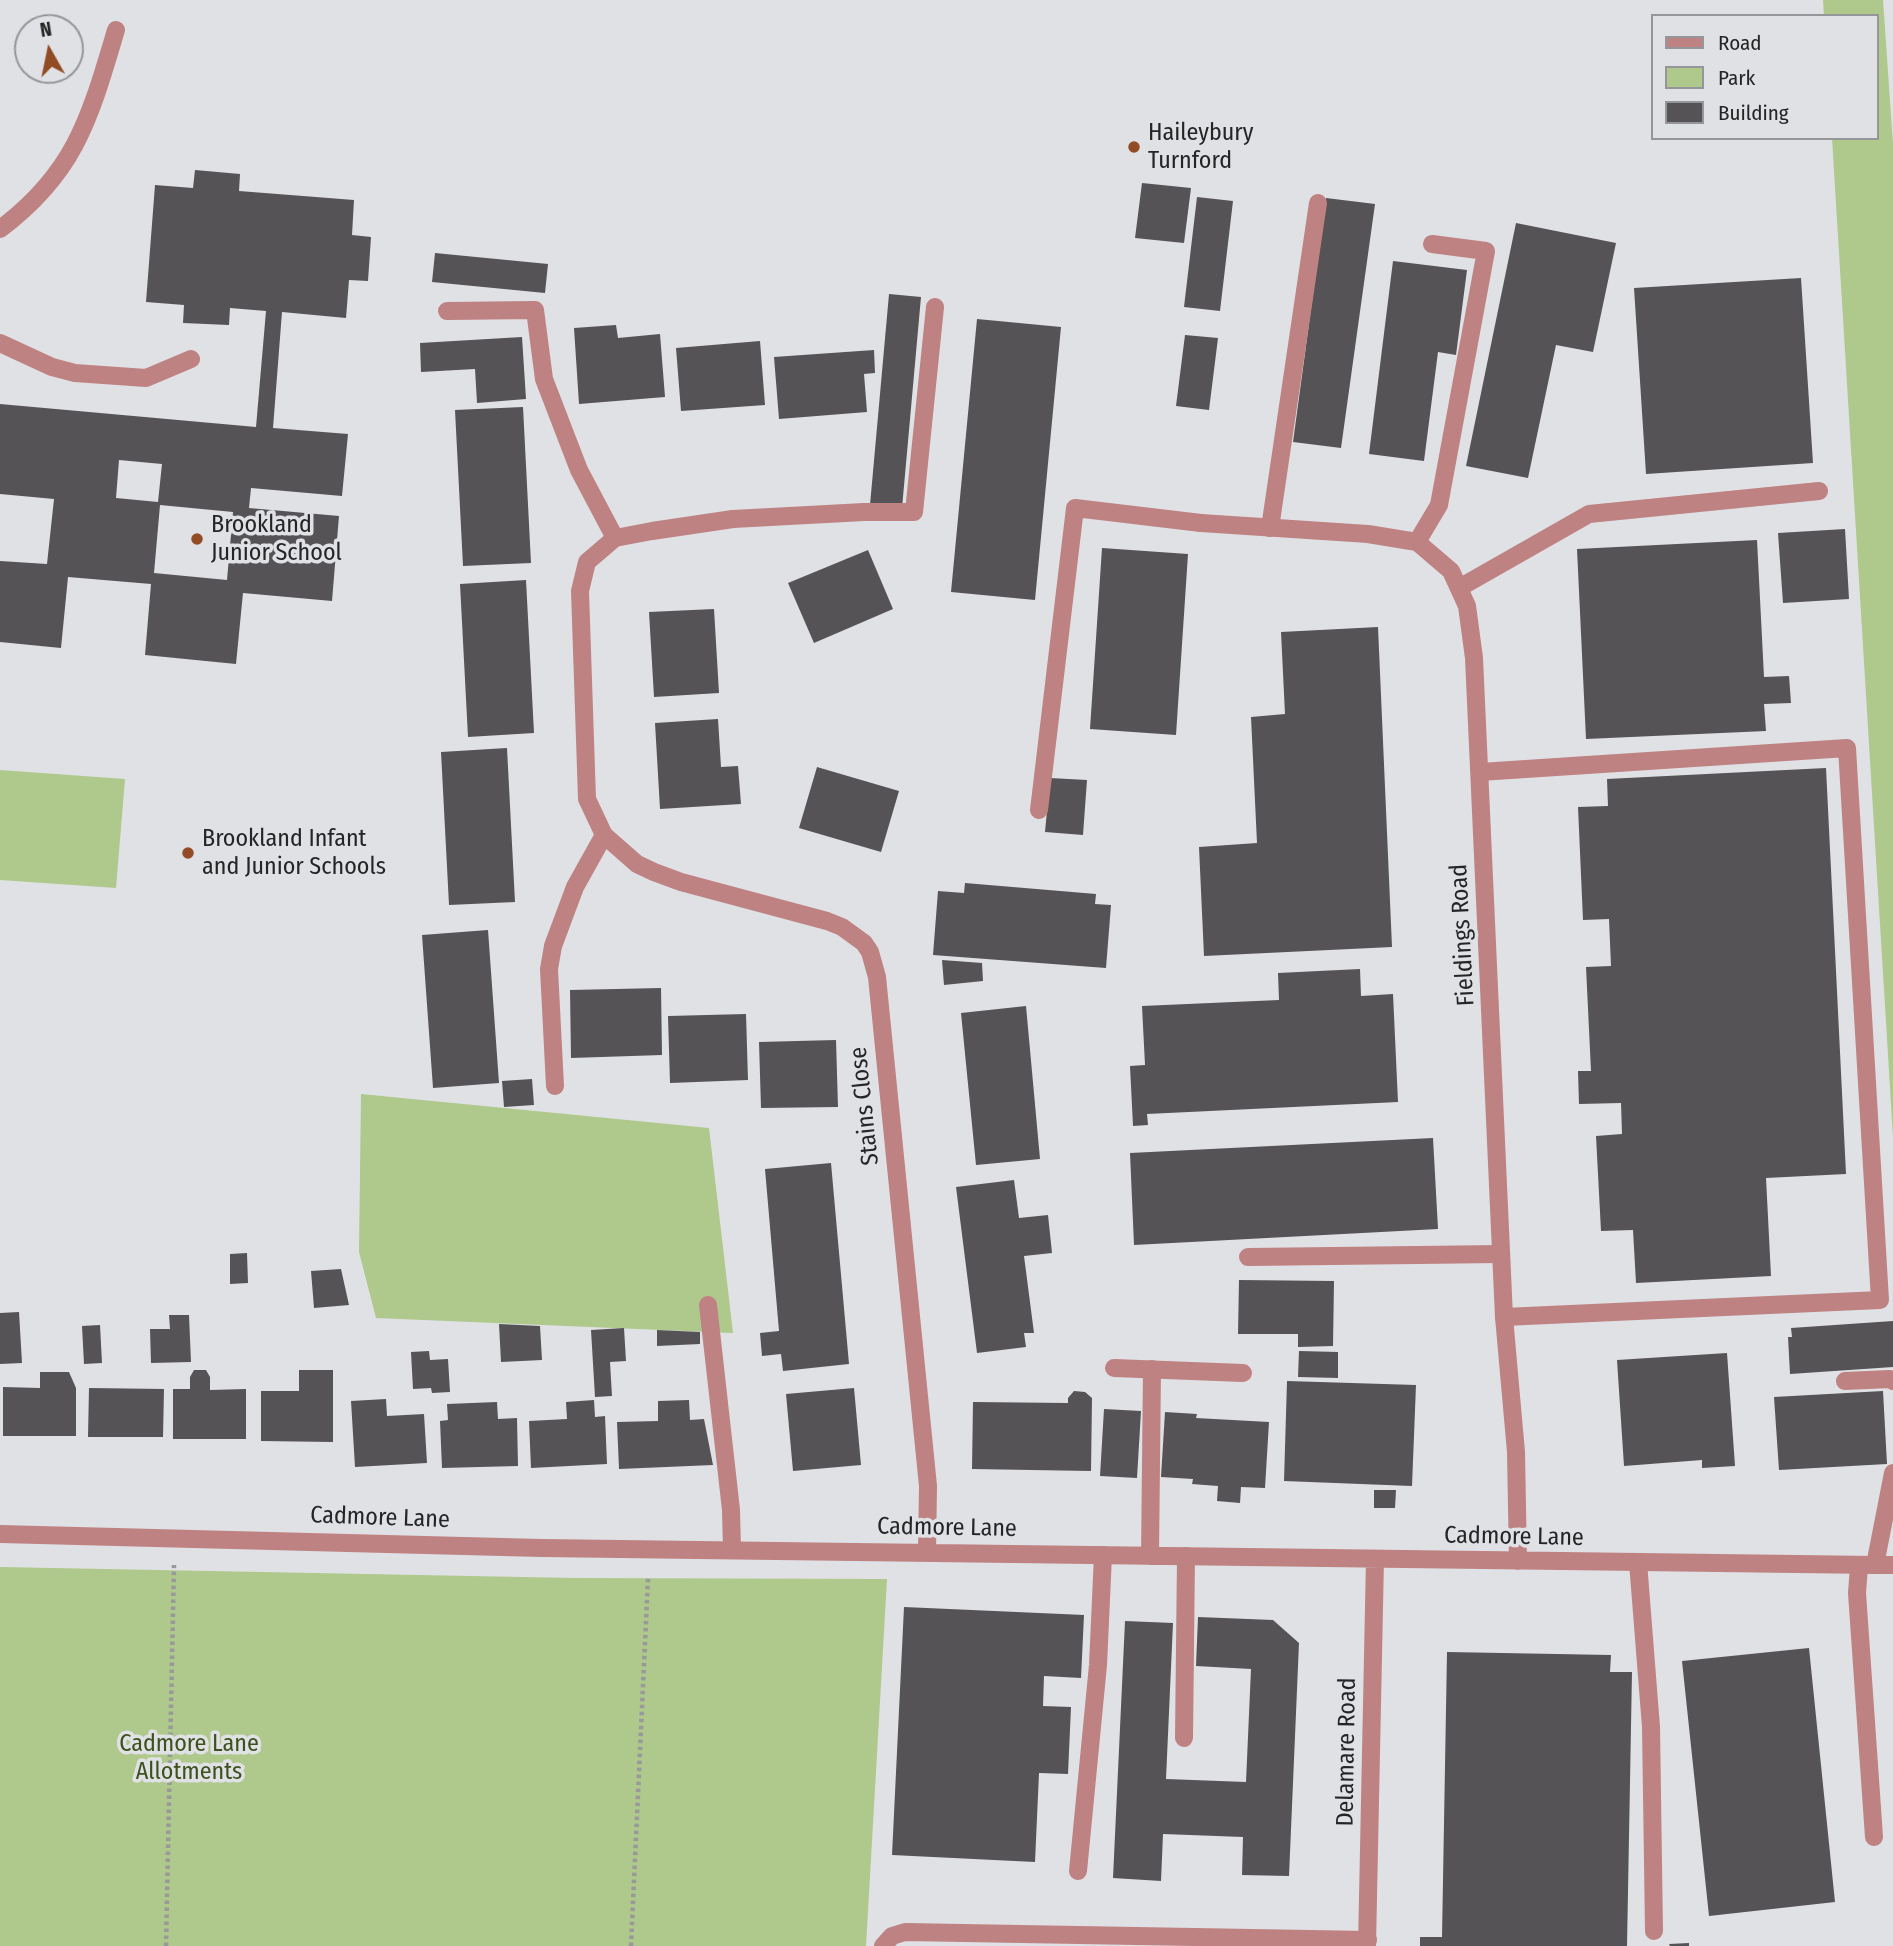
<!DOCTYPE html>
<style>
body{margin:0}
#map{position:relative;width:1893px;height:1946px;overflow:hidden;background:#e0e1e5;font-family:"Fira Sans Condensed",sans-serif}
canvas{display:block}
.legend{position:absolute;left:1651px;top:14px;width:228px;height:126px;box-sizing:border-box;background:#e0e1e5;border:2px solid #959699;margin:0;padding:9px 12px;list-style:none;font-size:21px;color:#252526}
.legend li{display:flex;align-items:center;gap:14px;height:35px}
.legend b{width:35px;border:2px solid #959699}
.north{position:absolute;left:14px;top:14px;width:70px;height:70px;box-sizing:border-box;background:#e0e1e5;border:2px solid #959699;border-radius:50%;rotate:351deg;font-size:19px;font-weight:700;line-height:28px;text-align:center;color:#252526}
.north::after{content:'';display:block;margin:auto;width:24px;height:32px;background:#924c25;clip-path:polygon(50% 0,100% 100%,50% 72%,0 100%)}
</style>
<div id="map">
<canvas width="1893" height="1946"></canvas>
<ul class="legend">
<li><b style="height:9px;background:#be8282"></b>Road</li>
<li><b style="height:19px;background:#afc88b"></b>Park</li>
<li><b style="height:19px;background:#555356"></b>Building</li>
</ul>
<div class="north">N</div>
</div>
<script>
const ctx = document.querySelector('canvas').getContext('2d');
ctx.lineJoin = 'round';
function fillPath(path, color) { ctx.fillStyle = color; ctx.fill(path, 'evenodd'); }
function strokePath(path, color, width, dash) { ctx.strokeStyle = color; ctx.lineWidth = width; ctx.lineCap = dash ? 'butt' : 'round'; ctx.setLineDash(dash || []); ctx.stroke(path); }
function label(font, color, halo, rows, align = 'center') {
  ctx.font = font + ' "Fira Sans Condensed",sans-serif'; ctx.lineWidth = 7; ctx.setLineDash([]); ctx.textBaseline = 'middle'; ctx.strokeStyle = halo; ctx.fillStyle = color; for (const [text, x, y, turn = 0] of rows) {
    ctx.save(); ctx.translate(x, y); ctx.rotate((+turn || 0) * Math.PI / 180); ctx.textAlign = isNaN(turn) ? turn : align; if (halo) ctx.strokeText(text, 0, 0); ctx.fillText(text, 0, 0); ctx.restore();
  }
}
fillPath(new Path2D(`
 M 1823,0 L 1883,0 L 1893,144 L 1893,1137 L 1832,138 L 1877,138 L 1877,16 L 1824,16 Z
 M 0,770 L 125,779 L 116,888 L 0,880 Z
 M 361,1094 L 709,1128 L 733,1333 L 376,1318 L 359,1252 Z
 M 0,1567 L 575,1578 L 887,1579 L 866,1946 L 0,1946 Z`), '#afc88b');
fillPath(new Path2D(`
 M 195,170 L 240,174 L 239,191 L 354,200 L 352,235 L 371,237 L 368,281 L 349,280 L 346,318 L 282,312 L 273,428 L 348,434 L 342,496 L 251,488 L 249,508 L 339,516 L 332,601 L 243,593 L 236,664 L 145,655 L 151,584 L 68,577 L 61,648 L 0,642 L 0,561 L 47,564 L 54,499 L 0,494 L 0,404 L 256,427 L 266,311 L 230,308 L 229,325 L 183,323 L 184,305 L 146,302 L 155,185 L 193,188 ZM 119,460 L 162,464 L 158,502 L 116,498 ZM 160,505 L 233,512 L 227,580 L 154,573 Z
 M 1142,183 L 1191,188 L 1184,243 L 1135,238 Z
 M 1197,197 L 1233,201 L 1220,311 L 1184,307 Z
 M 1326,198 L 1375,204 L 1341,448 L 1293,442 Z
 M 1516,223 L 1616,243 L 1593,352 L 1556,345 L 1528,478 L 1466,466 Z
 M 435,253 L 548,264 L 545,293 L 432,282 Z
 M 1393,261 L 1467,270 L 1456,355 L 1438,352 L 1424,461 L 1369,454 Z
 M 1801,278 L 1813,463 L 1646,474 L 1634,288 Z
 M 889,294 L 921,297 L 902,508 L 870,505 Z
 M 977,319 L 1061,327 L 1035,600 L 951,592 Z
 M 616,325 L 618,338 L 660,334 L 665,397 L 579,404 L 574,328 Z
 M 1185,335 L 1218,338 L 1209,410 L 1176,406 Z
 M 522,337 L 526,399 L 477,403 L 475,369 L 421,372 L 420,343 Z
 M 760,341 L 765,405 L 681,411 L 676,348 Z
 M 874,350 L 875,373 L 864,374 L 867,412 L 779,419 L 774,357 Z
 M 523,407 L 531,563 L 463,566 L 455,410 Z
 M 1845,529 L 1849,599 L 1783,603 L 1778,533 Z
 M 1757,540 L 1764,677 L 1789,676 L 1791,703 L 1764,704 L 1766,731 L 1586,739 L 1577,549 Z
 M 1102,548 L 1188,554 L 1176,735 L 1090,729 Z
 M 868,550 L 893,609 L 814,643 L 788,583 Z
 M 526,580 L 534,733 L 468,737 L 460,584 Z
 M 714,609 L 719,693 L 654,697 L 649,612 Z
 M 1378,627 L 1392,947 L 1204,956 L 1199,847 L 1257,843 L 1251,717 L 1285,714 L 1281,632 Z
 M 718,719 L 721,767 L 738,766 L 741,804 L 660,809 L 655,723 Z
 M 507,748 L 515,902 L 449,905 L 441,752 Z
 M 817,767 L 899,791 L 881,852 L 799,828 Z
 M 1826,768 L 1846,1174 L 1766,1178 L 1771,1276 L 1636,1283 L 1633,1230 L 1601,1231 L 1596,1136 L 1622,1134 L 1621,1103 L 1579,1104 L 1578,1071 L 1591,1071 L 1586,967 L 1611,966 L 1609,919 L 1583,920 L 1578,807 L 1608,806 L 1607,779 Z
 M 1050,778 L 1087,780 L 1083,835 L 1045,832 Z
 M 965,883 L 1096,894 L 1095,904 L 1111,905 L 1106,968 L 933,955 L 938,891 L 964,893 Z
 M 488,930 L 499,1083 L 433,1088 L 422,935 Z
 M 942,960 L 982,963 L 983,981 L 944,985 Z
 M 1360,969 L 1361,996 L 1393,994 L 1398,1102 L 1147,1114 L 1148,1125 L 1133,1126 L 1130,1066 L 1145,1065 L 1142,1006 L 1279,1000 L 1278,973 Z
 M 661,988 L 662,1055 L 571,1058 L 570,990 Z
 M 1026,1006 L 1040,1159 L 976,1165 L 961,1013 Z
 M 746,1014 L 748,1080 L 670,1083 L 668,1016 Z
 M 836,1040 L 838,1107 L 761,1108 L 759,1042 Z
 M 532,1079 L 534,1105 L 504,1107 L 502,1081 Z
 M 1433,1138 L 1438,1229 L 1134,1245 L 1130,1153 Z
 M 831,1163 L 849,1364 L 783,1371 L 781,1354 L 762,1356 L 760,1333 L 779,1331 L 765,1169 Z
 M 1014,1180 L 1019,1218 L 1048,1215 L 1052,1253 L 1024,1256 L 1034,1333 L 1024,1333 L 1026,1347 L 977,1353 L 956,1187 Z
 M 247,1253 L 248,1283 L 230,1284 L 230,1254 Z
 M 341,1269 L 349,1305 L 314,1308 L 311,1271 Z
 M 1239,1280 L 1334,1281 L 1333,1346 L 1298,1347 L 1298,1334 L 1238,1334 Z
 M 19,1312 L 22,1363 L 0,1364 L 0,1313 Z
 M 169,1315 L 189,1315 L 191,1362 L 151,1363 L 150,1329 L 170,1329 Z
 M 1893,1321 L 1893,1367 L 1790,1374 L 1788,1337 L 1792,1337 L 1791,1328 Z
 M 499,1324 L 540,1326 L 542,1360 L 501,1362 Z
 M 100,1325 L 102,1363 L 84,1364 L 82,1326 Z
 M 624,1328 L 626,1361 L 610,1362 L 612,1396 L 595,1397 L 591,1330 Z
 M 657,1330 L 700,1332 L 700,1344 L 657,1346 Z
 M 429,1351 L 430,1360 L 448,1359 L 450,1392 L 432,1393 L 431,1388 L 413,1389 L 411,1352 Z
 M 1299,1351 L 1338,1352 L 1338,1378 L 1298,1377 Z
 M 1727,1353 L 1735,1466 L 1702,1468 L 1702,1460 L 1624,1466 L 1617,1360 Z
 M 194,1370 L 206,1370 L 210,1377 L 210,1390 L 246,1389 L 246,1439 L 173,1439 L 173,1389 L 190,1389 L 190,1377 Z
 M 299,1370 L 333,1370 L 333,1442 L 261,1441 L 261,1391 L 299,1391 Z
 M 40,1372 L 69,1372 L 76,1388 L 76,1436 L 3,1436 L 3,1387 L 40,1388 Z
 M 1287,1381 L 1416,1385 L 1412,1486 L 1284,1481 Z
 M 89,1388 L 164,1389 L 163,1437 L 88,1437 Z
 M 854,1388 L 861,1465 L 793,1471 L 786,1394 Z
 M 1074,1391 L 1085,1392 L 1092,1398 L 1091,1471 L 972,1469 L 973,1402 L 1068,1403 L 1068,1398 Z
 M 1883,1391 L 1887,1464 L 1779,1470 L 1774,1397 Z
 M 386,1399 L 387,1416 L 424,1414 L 427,1463 L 355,1467 L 351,1401 Z
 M 594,1400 L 595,1417 L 605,1416 L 607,1464 L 531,1468 L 529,1421 L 567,1419 L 566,1402 Z
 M 689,1400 L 690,1420 L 704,1419 L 713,1465 L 619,1469 L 617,1422 L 658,1421 L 658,1401 Z
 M 497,1402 L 498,1419 L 517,1418 L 518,1466 L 442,1468 L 440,1421 L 448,1420 L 447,1404 Z
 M 1104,1409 L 1141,1411 L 1137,1478 L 1100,1476 Z
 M 1165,1412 L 1197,1414 L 1196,1418 L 1269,1422 L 1265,1488 L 1241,1487 L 1240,1503 L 1217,1501 L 1218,1486 L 1192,1484 L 1193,1479 L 1161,1477 Z
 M 1374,1490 L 1396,1490 L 1395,1508 L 1374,1508 Z
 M 904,1607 L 1084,1615 L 1081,1678 L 1044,1676 L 1043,1706 L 1071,1707 L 1068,1774 L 1039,1773 L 1035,1862 L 892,1855 Z
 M 1198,1617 L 1273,1620 L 1299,1643 L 1289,1876 L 1242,1875 L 1243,1837 L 1163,1834 L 1161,1881 L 1113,1878 L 1125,1621 L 1173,1623 L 1166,1779 L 1246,1782 L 1251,1669 L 1196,1666 Z
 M 1809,1648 L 1835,1902 L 1709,1916 L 1682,1661 Z
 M 1447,1652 L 1611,1655 L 1610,1672 L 1632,1672 L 1627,1946 L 1420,1946 L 1420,1937 L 1442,1937 Z
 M 1689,1943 L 1689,1946 L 1670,1946 L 1669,1944 Z`), '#555356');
strokePath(new Path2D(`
 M 166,1946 L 174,1565
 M 631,1946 L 648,1578`), '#98999b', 4.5, [3.5, 3.5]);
strokePath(new Path2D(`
 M 0,229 C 76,172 90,117 116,30
 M 447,311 L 535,310 L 544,379 L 579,470 L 615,538
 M 0,343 L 52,367 L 75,373 L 146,378 L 191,359
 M 733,519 L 864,512 L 914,512 L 935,307
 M 1270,528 L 1318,203
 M 1417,542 L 1439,505 L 1486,251 L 1432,244
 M 1459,588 L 1589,514 L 1819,491
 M 1480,772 L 1847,748 L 1880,1300 L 1504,1317
 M 1039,810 L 1075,508 L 1201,523
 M 1248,1257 L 1501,1254
 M 708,1305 L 731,1510 L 732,1550
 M 1114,1368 L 1243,1373
 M 1845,1381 L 1890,1379 L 1893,1381
 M 1893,1473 L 1875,1565 L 1893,1565
 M 1638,1562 L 1651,1727 L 1654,1931
 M 1859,1566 L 1857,1593 L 1874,1837
 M 1184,1738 L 1186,1556
 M 1078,1871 L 1098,1665 L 1103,1555
 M 883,1946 L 892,1936 L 905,1932 L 1368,1940`), '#be8282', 18);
strokePath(new Path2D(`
 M 733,519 L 652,531 L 615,538 L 587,562 L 580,591 L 587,799 L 604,835 L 637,864 L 654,872 L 681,882 L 827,921 L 842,927 L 864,943 L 870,952 L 877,977 L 928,1486 L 927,1552
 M 1201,523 L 1368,534 L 1417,542 L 1451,571 L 1467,606 L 1474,658 L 1504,1317 L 1516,1452 L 1518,1561
 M 555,1086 L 549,969 L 553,946 L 575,887 L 604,835
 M 0,1534 L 541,1548 L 1875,1565
 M 1150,1556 L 1152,1369
 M 1367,1946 L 1375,1559`), '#be8282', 18);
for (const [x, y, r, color] of [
 [1134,147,7,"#924c25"],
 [197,539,7,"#924c25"],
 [188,853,7,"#924c25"]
]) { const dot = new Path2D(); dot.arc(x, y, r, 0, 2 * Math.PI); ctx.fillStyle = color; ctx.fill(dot); strokePath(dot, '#e0e1e5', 2.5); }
label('24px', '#252526', '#e0e1e5', [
 ["Haileybury",1148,133],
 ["Turnford",1148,161],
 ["Brookland",211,525],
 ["Junior School",211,553],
 ["Brookland Infant",202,839],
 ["and Junior Schools",202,867]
], 'left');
label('24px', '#252526', '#e0e1e5', [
 ["Fieldings Road",1463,935,-93],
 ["Stains Close",865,1106,-96],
 ["Cadmore Lane",380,1518,2],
 ["Cadmore Lane",947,1528,1],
 ["Cadmore Lane",1514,1537,1],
 ["Delamare Road",1347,1752,-89]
]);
label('24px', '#3e511c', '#e0e1e5', [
 ["Cadmore Lane",189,1744],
 ["Allotments",189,1772]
]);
</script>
